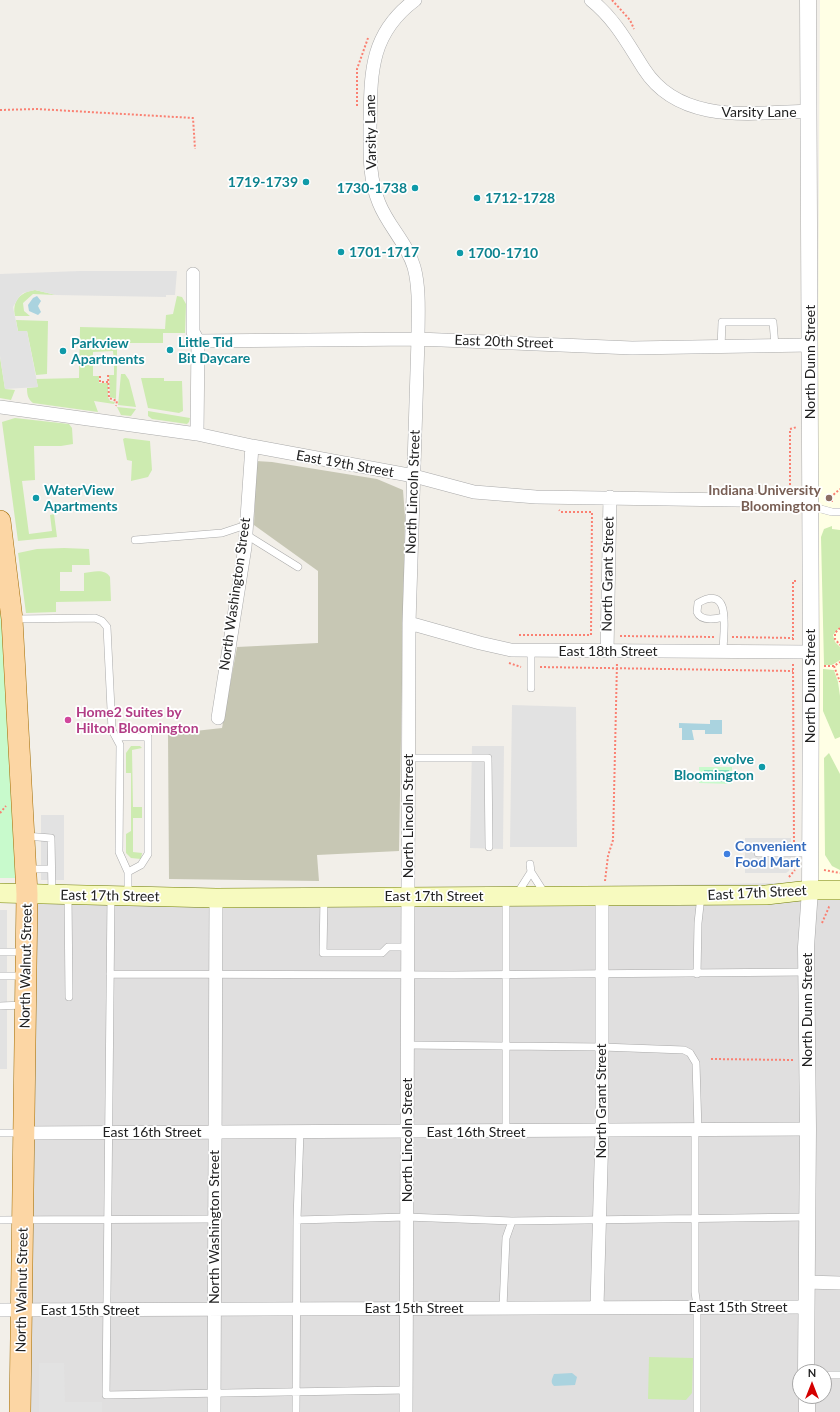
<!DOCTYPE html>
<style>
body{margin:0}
#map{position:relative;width:840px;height:1412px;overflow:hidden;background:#f2efe9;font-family:Lato,sans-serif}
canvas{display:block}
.north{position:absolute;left:792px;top:1364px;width:40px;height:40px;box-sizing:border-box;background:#fff;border:1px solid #a7a7a7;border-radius:50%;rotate:0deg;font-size:11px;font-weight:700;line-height:16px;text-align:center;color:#222}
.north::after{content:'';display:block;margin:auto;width:14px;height:18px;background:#d40000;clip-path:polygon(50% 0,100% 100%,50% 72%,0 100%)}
</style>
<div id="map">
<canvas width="840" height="1412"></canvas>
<div class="north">N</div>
</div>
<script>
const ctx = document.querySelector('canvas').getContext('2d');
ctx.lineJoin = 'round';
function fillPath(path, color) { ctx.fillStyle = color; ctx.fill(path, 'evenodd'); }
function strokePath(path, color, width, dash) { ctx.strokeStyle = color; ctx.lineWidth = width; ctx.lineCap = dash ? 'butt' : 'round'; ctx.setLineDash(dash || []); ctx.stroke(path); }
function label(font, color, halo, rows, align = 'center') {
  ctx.font = font + ' Lato,sans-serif'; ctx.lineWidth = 3.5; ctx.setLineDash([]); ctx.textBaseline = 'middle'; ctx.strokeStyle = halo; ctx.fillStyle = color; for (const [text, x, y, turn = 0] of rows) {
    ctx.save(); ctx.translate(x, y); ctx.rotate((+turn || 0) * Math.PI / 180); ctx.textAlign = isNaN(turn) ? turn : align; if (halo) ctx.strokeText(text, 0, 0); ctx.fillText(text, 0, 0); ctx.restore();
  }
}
fillPath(new Path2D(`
 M 840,882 L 840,1412 L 18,1412 L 24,896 ZM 800,1372 L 824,1372 L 824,1396 L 800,1396 Z`), '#e0dfdf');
fillPath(new Path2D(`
 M 820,0 L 840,0 L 840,882 L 815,882 Z`), '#ffffe5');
fillPath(new Path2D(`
 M 256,461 L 272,462 L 377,479 L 403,490 L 405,517 L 399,851 L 317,855 L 319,881 L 169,879 L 168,734 L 222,728 L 237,647 L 318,643 L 318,571 L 254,525 Z`), '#c7c7b4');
fillPath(new Path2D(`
 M 35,290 L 56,295 L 33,294 L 23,303 L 24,311 L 30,316 L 15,316 C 12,301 20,292 35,290 Z
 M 177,296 L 182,297 L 186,304 L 185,333 L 163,333 L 163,343 L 117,343 L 117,361 L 114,361 L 113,351 L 93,352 L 93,376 L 99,376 L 99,383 L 108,383 L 108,397 L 110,401 L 115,402 L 114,404 L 94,401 L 98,412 L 33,403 C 28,399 27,395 27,388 L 38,387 L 36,379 L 79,378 L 80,327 L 165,329 L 166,315 L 173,314 Z
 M 16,320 L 48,321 L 47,374 L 36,375 L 27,331 L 18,331 Z
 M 0,357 L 5,389 L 15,390 L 11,400 L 0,398 Z
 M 114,364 L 117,364 L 116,399 L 110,397 L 109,375 L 114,375 Z
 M 121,374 L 125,374 L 129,380 L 136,407 L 118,405 Z
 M 141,378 L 164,378 L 164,381 L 182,381 L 183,411 L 179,413 L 148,408 Z
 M 117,407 L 136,409 L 131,416 L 121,415 Z
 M 148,411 L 190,418 L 189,422 L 187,424 L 152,419 L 148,416 Z
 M 15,418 L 69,424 L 72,428 L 73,444 L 61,446 L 34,446 L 35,480 L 22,481 L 29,534 L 52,531 L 50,515 L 54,514 L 57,537 L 18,541 L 2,422 Z
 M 125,438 L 150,441 L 152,470 L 148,477 L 131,481 L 132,461 L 127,460 L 123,439 Z
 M 832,526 L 832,529 L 840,530 L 840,627 L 833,635 L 835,642 L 840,647 L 840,660 L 832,665 L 824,665 L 821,537 L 824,529 Z
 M 64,548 L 89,549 L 90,565 L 72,565 L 72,572 L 60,572 L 60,591 L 84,591 L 84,573 C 92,572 105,568 110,577 L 111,601 L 56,602 L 56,612 L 26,613 L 18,553 L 37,549 Z
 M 823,669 L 834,670 L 838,682 L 840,696 L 840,737 L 835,739 L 823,711 Z
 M 131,746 L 140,746 L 142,748 L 132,750 L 133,807 L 142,807 L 142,818 L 133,818 L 133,852 L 142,853 L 141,859 L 131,858 L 126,853 L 126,834 L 131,831 L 131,773 L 126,773 L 126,753 Z
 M 829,753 L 840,774 L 840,870 L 832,866 L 825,855 L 824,758 Z
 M 649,1357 L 693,1358 L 692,1393 L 686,1400 L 648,1399 Z`), '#cdebb0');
fillPath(new Path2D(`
 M 0,569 L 20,878 L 0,878 Z
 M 699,767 L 732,767 L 732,784 L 699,783 Z`), '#c8facc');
fillPath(new Path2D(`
 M 704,770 L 729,770 L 728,782 L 704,781 Z`), '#88e0be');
fillPath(new Path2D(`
 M 80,271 L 177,271 L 175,295 L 166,295 L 166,297 L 56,295 L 35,290 L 23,293 L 19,297 L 13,307 L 18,331 L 27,331 L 38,387 L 5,389 L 0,356 L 0,274 Z
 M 512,705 L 576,707 L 577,847 L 510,847 Z
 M 472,746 L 504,746 L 503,849 L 470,848 Z
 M 41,815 L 64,815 L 64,880 L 41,880 Z
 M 745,838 L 791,838 L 791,862 L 789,871 L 786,873 L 745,873 Z
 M 0,910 L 7,910 L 7,1069 L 0,1069 Z
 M 39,1363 L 64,1363 L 65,1402 L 102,1402 L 102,1412 L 39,1412 Z`), '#e2e2e2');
fillPath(new Path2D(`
 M 37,296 L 41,301 L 38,306 L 41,312 L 38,315 L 29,311 L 28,305 L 33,298 Z
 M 710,720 L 722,720 L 722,734 L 705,734 L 705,730 L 692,730 L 694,740 L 682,740 L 682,728 L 679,728 L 679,723 L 710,724 Z
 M 572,1373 L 577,1377 L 575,1385 L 554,1386 C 550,1382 552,1379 554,1374 Z`), '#aad3df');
const service = new Path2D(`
 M 721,348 L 722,322 L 773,322 L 775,346
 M 810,506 L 832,512 L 840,512
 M 245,534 L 298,567
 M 135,540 L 222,533 L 246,525
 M 15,619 L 95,618 L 102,621 L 107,627 L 112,730 L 120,745 L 119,852 L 128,872 L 128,895
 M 723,652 C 723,632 733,583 698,603 L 697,612 C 701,622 716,619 724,617
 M 531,688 L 531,650
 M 116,737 L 148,737 L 148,854 L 141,865 L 128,872
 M 408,758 L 488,758 L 489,847
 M 25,836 L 51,838 L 52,894
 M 758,853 L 810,853
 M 530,864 L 531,872
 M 28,869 L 51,869
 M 517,894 L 531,872 L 545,894
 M 68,895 L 69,997
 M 111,896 L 106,1395 L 406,1390
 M 324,898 L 323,953 L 382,953 L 388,947 L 407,947
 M 506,898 L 506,1132
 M 0,952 L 24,952
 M 110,974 L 454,975 L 806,972
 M 697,974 L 698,923 L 701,896
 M 0,976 L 24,976
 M 0,1006 L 23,1005
 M 407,1045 L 602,1047 L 684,1050 L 690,1053 L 696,1063 L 698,1131
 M 695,1131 L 695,1292 L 697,1306 L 697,1412
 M 0,1133 L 22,1133
 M 0,1220 L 215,1219
 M 297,1220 L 406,1217 L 512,1221
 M 503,1307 L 506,1238 L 512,1221 L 807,1217
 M 824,1375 L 840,1375
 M 296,1412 L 297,1219 L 300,1132`);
const minor = new Path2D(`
 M 591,0 C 615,19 628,44 644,69 C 680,125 752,113 809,111
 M 193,274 L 193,332 L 198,341 L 197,434
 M 198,341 L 418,339 L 632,348 L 810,345
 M 0,407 L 197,434 L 252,446 L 414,476 L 474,492 L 536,497 L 801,501 L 810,506
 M 409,623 L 480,643 L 511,650 L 810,652
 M 607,651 L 610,497
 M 218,718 L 245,547 L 252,446
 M 24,1133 L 808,1129
 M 806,1282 L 840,1283
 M 597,1306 L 602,1131 L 602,896
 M 0,1310 L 806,1307
 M 214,1412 L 216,898
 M 406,1412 L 409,623 L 418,339 C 418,316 420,289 414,267 C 407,243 388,226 379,203 C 369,179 370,154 370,128 C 371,76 368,35 415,0`);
const tertiary = new Path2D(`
 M 806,1372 L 808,1129 L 806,947 L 810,890 L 811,667 L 808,0
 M 807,1396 L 807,1412`);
const secondary = new Path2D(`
 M 0,893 L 216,898 L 766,895 L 810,890 L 840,890`);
const primary = new Path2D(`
 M 0,521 L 12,619 L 27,894 L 20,1412`);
strokePath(service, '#a9a9a9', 8);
strokePath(minor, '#a9a9a9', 14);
strokePath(tertiary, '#a9a9a9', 17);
strokePath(secondary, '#707d05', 20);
strokePath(primary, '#a06b00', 22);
strokePath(new Path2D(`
 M 612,0 L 630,20 L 634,29
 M 357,106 L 357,69 L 368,38
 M 0,110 L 37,109 L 193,118 L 195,149
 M 108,375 L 109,398 L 117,401 L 116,406
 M 100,376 L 100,382 L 108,382
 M 790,489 L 790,429 L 797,427
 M 832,502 L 832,496 L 840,489
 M 840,628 L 835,633 L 835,639 L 840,645
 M 519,635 L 591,635 L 592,512 L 561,512 L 559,510
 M 620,636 L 716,637
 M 732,637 L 793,638
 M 793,640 L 793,581 L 797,581
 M 509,663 L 521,667
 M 793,664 L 794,844
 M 824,666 L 834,666 L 840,662
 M 834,666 L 840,682
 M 540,667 L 793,671
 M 0,813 L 6,806
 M 824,870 L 840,873
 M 789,877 L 795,870
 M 605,881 L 608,856 L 613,840 L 617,662
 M 822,923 L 829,907 L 831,906
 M 711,1059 L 794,1060`), '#fa8072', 2, [2, 2]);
strokePath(service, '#fff', 7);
strokePath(minor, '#fff', 13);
strokePath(tertiary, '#fff', 16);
strokePath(secondary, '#f7fabf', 19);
strokePath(primary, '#fcd6a4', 21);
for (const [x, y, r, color] of [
 [306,182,4,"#0f9aa8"],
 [415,188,4,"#0f9aa8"],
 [477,198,4,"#0f9aa8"],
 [341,252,4,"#0f9aa8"],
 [460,253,4,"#0f9aa8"],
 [170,350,4,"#0f9aa8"],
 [63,351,4,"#0f9aa8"],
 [36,498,4,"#0f9aa8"],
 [829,498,4,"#8d6e63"],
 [68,720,4,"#d1479c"],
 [762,767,4,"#0f9aa8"],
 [727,854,4,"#3f7fe0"]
]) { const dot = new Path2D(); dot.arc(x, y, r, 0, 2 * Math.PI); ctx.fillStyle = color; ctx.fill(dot); strokePath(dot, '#fff', 1.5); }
label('14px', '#222', '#fff', [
 ["Varsity Lane",759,112],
 ["Varsity Lane",371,132,-91],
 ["East 20th Street",504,342,2],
 ["North Dunn Street",810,362,-90],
 ["East 19th Street",345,464,10],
 ["North Lincoln Street",413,492,-88],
 ["North Grant Street",608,574,-89],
 ["North Washington Street",235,594,-82],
 ["East 18th Street",608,651],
 ["North Dunn Street",810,686,-90],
 ["North Lincoln Street",408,816,-90],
 ["East 17th Street",757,893,-3],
 ["East 17th Street",110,896,1],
 ["East 17th Street",434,896],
 ["North Walnut Street",26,966,-89],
 ["North Dunn Street",807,1010,-90],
 ["North Grant Street",601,1101,-90],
 ["East 16th Street",152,1132],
 ["East 16th Street",476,1132],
 ["North Lincoln Street",407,1140,-90],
 ["North Washington Street",214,1227,-90],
 ["North Walnut Street",22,1290,-89],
 ["East 15th Street",738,1307],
 ["East 15th Street",414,1308],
 ["East 15th Street",90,1310]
]);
label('bold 14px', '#0d838f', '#fff', [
 ["1719-1739",298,182,"right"],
 ["1730-1738",407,188,"right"],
 ["1712-1728",485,198],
 ["1701-1717",349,252],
 ["1700-1710",468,253],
 ["Little Tid",178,342],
 ["Bit Daycare",178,358],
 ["Parkview",71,343],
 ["Apartments",71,359],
 ["WaterView",44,490],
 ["Apartments",44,506],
 ["evolve",754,759,"right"],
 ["Bloomington",754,775,"right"]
], 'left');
label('bold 14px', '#785e54', '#fff', [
 ["Indiana University",821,490],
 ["Bloomington",821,506]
], 'right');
label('bold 14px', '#b23c85', '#fff', [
 ["Home2 Suites by",76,712],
 ["Hilton Bloomington",76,728]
], 'left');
label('bold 14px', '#366cbe', '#fff', [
 ["Convenient",735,846],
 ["Food Mart",735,862]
], 'left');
</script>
